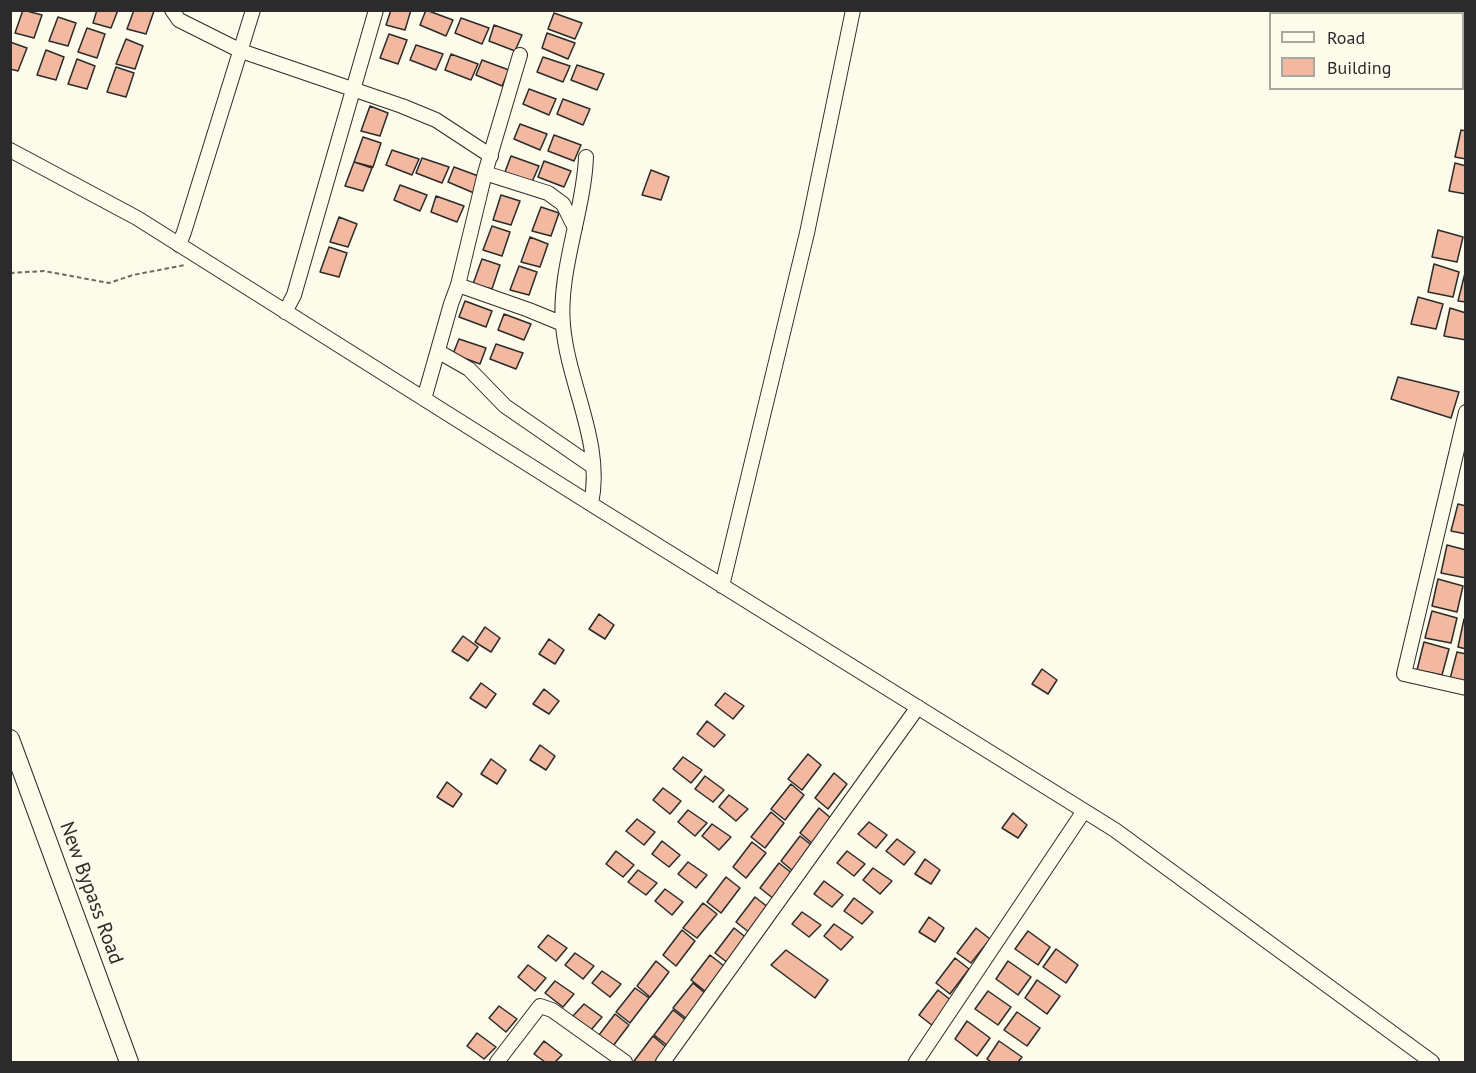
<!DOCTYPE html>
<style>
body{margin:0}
#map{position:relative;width:1476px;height:1073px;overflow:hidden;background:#fdfbea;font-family:"PT Sans",sans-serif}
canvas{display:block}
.frame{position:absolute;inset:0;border:12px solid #2b2b2b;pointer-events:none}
.legend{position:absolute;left:1269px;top:12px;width:195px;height:78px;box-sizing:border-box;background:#fdfbea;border:2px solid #a9a89e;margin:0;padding:8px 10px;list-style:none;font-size:18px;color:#2b2b2b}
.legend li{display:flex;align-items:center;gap:12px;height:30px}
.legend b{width:30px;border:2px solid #a9a89e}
</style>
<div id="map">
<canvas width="1476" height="1073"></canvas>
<div class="frame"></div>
<ul class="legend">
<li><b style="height:8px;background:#fdfbea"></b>Road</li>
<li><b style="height:16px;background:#f2b8a0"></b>Building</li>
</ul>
</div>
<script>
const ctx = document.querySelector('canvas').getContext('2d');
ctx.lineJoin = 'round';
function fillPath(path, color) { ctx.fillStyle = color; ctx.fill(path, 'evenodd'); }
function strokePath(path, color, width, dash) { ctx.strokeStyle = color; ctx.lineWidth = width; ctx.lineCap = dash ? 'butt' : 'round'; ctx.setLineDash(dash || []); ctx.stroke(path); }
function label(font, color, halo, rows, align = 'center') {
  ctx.font = font + ' "PT Sans",sans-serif'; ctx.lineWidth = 4.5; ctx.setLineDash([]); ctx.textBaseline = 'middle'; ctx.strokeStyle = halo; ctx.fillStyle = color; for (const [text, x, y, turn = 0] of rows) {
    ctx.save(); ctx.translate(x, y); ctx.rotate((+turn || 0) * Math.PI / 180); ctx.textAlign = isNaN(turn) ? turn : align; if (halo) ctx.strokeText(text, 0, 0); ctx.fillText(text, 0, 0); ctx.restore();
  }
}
const building = new Path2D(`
 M 23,10 L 42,15 L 34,38 L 15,33 Z
 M 97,10 L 118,10 L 111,28 L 93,23 Z
 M 134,10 L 154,11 L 146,34 L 127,29 Z
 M 391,10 L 411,10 L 405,30 L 386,25 Z
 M 426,10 L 453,20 L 446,36 L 420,25 Z
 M 554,13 L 582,23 L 575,39 L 548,29 Z
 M 58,17 L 76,23 L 68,46 L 49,41 Z
 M 461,18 L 489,28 L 482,44 L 455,33 Z
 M 494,25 L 522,35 L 515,51 L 489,41 Z
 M 87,28 L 105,34 L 97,58 L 78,52 Z
 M 547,33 L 575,43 L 568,59 L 542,48 Z
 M 389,34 L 407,40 L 398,64 L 380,58 Z
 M 126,39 L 143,46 L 135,69 L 116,64 Z
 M 10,42 L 27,48 L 18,71 L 10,69 Z
 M 416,45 L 443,54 L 436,70 L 410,60 Z
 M 46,50 L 64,57 L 56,80 L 37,75 Z
 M 451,54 L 478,64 L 471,80 L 445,70 Z
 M 543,57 L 570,66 L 563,82 L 537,72 Z
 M 77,59 L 95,66 L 87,89 L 68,84 Z
 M 482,60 L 509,70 L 502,86 L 476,75 Z
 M 577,65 L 604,74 L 597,90 L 571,80 Z
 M 116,67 L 134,73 L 126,97 L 107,92 Z
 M 529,89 L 556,99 L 549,115 L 523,104 Z
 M 563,99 L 590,109 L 583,125 L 557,114 Z
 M 370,106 L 388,113 L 380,136 L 361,131 Z
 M 520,124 L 547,134 L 540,150 L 514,139 Z
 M 1461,130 L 1466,131 L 1466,159 L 1455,157 Z
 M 554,135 L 581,145 L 574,161 L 548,151 Z
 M 363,137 L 381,143 L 373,167 L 354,162 Z
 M 392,150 L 419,159 L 412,175 L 386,165 Z
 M 511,156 L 539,166 L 532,182 L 505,172 Z
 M 422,158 L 449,167 L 442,183 L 416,173 Z
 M 544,161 L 571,171 L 564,187 L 538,177 Z
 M 354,162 L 372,168 L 363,191 L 345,186 Z
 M 1455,163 L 1466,166 L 1466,194 L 1449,191 Z
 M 454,167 L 481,177 L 474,193 L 448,182 Z
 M 651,170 L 669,177 L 661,200 L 642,195 Z
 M 400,185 L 427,195 L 420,211 L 394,200 Z
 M 501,195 L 520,201 L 511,225 L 493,220 Z
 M 436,196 L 464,206 L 457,222 L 431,212 Z
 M 541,207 L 559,213 L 551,236 L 532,231 Z
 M 339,217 L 357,224 L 348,247 L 330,242 Z
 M 492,226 L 510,232 L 502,256 L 483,250 Z
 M 1438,230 L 1463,237 L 1457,262 L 1432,257 Z
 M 530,237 L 548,244 L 540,267 L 521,262 Z
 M 329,247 L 347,253 L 339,277 L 320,272 Z
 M 482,259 L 500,265 L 492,289 L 473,284 Z
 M 1434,264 L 1459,272 L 1453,297 L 1428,292 Z
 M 519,266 L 537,272 L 529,295 L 510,290 Z
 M 1465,273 L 1466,274 L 1466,302 L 1458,301 Z
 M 1418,297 L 1443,304 L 1436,329 L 1411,324 Z
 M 465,301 L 492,311 L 486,327 L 459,317 Z
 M 1450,308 L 1466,313 L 1466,340 L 1444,336 Z
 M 504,314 L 531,324 L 524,340 L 498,330 Z
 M 459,339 L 486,348 L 480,364 L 453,354 Z
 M 496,344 L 523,353 L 516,369 L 490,359 Z
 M 1398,377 L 1459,392 L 1451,418 L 1391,399 Z
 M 1458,504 L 1466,506 L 1466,534 L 1451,531 Z
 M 1447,545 L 1466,550 L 1466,578 L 1441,573 Z
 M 1438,579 L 1463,586 L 1457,612 L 1432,606 Z
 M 1432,611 L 1457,618 L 1451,643 L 1425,638 Z
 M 599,614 L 614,625 L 605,639 L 589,629 Z
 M 1464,619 L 1466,620 L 1466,649 L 1458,647 Z
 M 485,627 L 500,638 L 491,652 L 475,642 Z
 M 463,636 L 478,647 L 468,661 L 452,651 Z
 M 549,639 L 564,650 L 555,664 L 539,654 Z
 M 1424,642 L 1449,649 L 1442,675 L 1417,670 Z
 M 1457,652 L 1466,654 L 1466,682 L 1450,679 Z
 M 1042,669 L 1057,680 L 1048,694 L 1032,684 Z
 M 481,683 L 496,694 L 486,708 L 470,698 Z
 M 544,689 L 559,701 L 549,714 L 533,704 Z
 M 725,693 L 744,706 L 733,719 L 715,705 Z
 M 707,721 L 725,735 L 714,747 L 697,734 Z
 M 540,745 L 555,756 L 546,770 L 530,760 Z
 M 808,754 L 821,765 L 802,790 L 788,779 Z
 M 683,757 L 702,770 L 691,783 L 673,769 Z
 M 491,759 L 506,770 L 497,784 L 481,774 Z
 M 834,773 L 847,784 L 828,809 L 815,798 Z
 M 705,776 L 724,790 L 713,802 L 695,789 Z
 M 447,782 L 462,794 L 453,807 L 437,797 Z
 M 791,784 L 804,795 L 785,820 L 771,809 Z
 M 663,788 L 681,801 L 670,814 L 653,800 Z
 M 729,795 L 748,809 L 736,821 L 719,807 Z
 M 819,808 L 832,819 L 813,844 L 800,833 Z
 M 688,810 L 707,823 L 695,836 L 678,822 Z
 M 771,812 L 784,823 L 765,848 L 751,837 Z
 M 1013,813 L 1027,825 L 1018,838 L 1002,828 Z
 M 637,819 L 655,832 L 644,845 L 626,831 Z
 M 869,822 L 887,835 L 876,848 L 858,834 Z
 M 712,824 L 731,837 L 719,850 L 702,836 Z
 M 800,836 L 814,847 L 794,872 L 781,861 Z
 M 897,839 L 915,852 L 904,865 L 886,851 Z
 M 662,841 L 680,855 L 669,867 L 652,854 Z
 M 752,842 L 766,853 L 746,878 L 733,867 Z
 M 616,851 L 634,865 L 623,877 L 606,864 Z
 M 847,851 L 865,864 L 854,876 L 837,863 Z
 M 925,859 L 940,870 L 931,884 L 915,874 Z
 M 688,862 L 707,875 L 696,888 L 678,874 Z
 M 779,863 L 793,874 L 774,899 L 760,888 Z
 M 873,868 L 892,881 L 880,894 L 863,880 Z
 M 638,870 L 657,883 L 646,895 L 628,882 Z
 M 726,877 L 740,888 L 721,913 L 707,902 Z
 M 824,881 L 843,895 L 832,907 L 814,894 Z
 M 665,889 L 683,902 L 672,915 L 655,901 Z
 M 755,897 L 769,908 L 750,933 L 736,922 Z
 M 854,898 L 873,912 L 862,924 L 844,911 Z
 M 703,903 L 717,914 L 697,938 L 683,928 Z
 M 802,912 L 821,925 L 809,937 L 792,924 Z
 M 929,917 L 944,928 L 935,942 L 919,932 Z
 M 834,924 L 853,937 L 841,950 L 824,936 Z
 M 734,928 L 748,939 L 728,963 L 715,953 Z
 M 976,928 L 990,939 L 971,963 L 957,953 Z
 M 682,930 L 695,941 L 676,966 L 663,955 Z
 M 1028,931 L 1050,947 L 1038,965 L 1015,949 Z
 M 548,935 L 567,948 L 556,961 L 538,947 Z
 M 1056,949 L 1078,965 L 1066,983 L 1043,967 Z
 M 786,950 L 828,980 L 815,998 L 771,965 Z
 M 575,953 L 594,966 L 583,979 L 565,965 Z
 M 710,955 L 724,966 L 705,991 L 691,980 Z
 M 955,958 L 969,969 L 950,994 L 936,983 Z
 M 656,961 L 669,972 L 650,997 L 637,986 Z
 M 1008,961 L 1031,977 L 1018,995 L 996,979 Z
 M 528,965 L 546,978 L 535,991 L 518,977 Z
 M 602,971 L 621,984 L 610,997 L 592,983 Z
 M 1037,980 L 1060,996 L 1047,1014 L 1025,998 Z
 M 555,981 L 574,994 L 563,1007 L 545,993 Z
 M 693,983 L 706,994 L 687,1019 L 673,1008 Z
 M 635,988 L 649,998 L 630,1023 L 616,1012 Z
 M 938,990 L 952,1001 L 933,1026 L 919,1015 Z
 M 988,991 L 1011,1007 L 998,1025 L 975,1009 Z
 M 584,1004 L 602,1017 L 591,1030 L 573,1016 Z
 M 499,1006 L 517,1019 L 506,1032 L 489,1018 Z
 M 673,1010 L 687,1021 L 668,1046 L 654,1035 Z
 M 1017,1012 L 1040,1028 L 1027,1046 L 1004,1030 Z
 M 615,1014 L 629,1025 L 610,1050 L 596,1039 Z
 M 967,1021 L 990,1038 L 977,1056 L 955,1039 Z
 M 477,1033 L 496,1047 L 484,1059 L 467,1046 Z
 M 653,1036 L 666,1047 L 655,1062 L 636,1062 L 634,1061 Z
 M 544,1041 L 562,1055 L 555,1062 L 545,1062 L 534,1054 Z
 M 999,1041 L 1022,1057 L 1018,1062 L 991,1062 L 987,1059 Z`);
fillPath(building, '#f2b8a0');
strokePath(building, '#2b2b2b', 1.5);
const street = new Path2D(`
 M 172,10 L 179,20 L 241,51 L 402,106 L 436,120 L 491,156
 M 10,150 L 137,218 L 591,504 L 1115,830 L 1432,1062
 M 586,157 C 584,211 558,272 563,325 C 568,385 604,443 591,504
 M 485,173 L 548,193 L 563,204 L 575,228
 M 179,245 L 184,232 L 253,10
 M 458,285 L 529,310 L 563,324
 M 285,312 L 294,295 L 376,10
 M 439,352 L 469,369 L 505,406 L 592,466
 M 424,399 L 451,304 L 458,285 L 485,173 L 520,55
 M 1466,412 L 1404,674 L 1466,688
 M 722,586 L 807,233 L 853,10
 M 497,1062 L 540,1006 L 552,1010 L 625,1062
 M 663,1062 L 918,707
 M 916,1062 L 1084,811`);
const secondary = new Path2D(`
 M 10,739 L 129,1062`);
strokePath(street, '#2b2b2b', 16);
strokePath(secondary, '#2b2b2b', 20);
strokePath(new Path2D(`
 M 10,273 L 44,271 L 109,283 L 133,275 L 185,265`), '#6a6964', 2, [4.5, 3]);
strokePath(street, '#fdfbea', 14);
strokePath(secondary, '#fdfbea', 18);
label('20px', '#2b2b2b', '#fdfbea', [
 ["New Bypass Road",91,893,70]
]);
</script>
